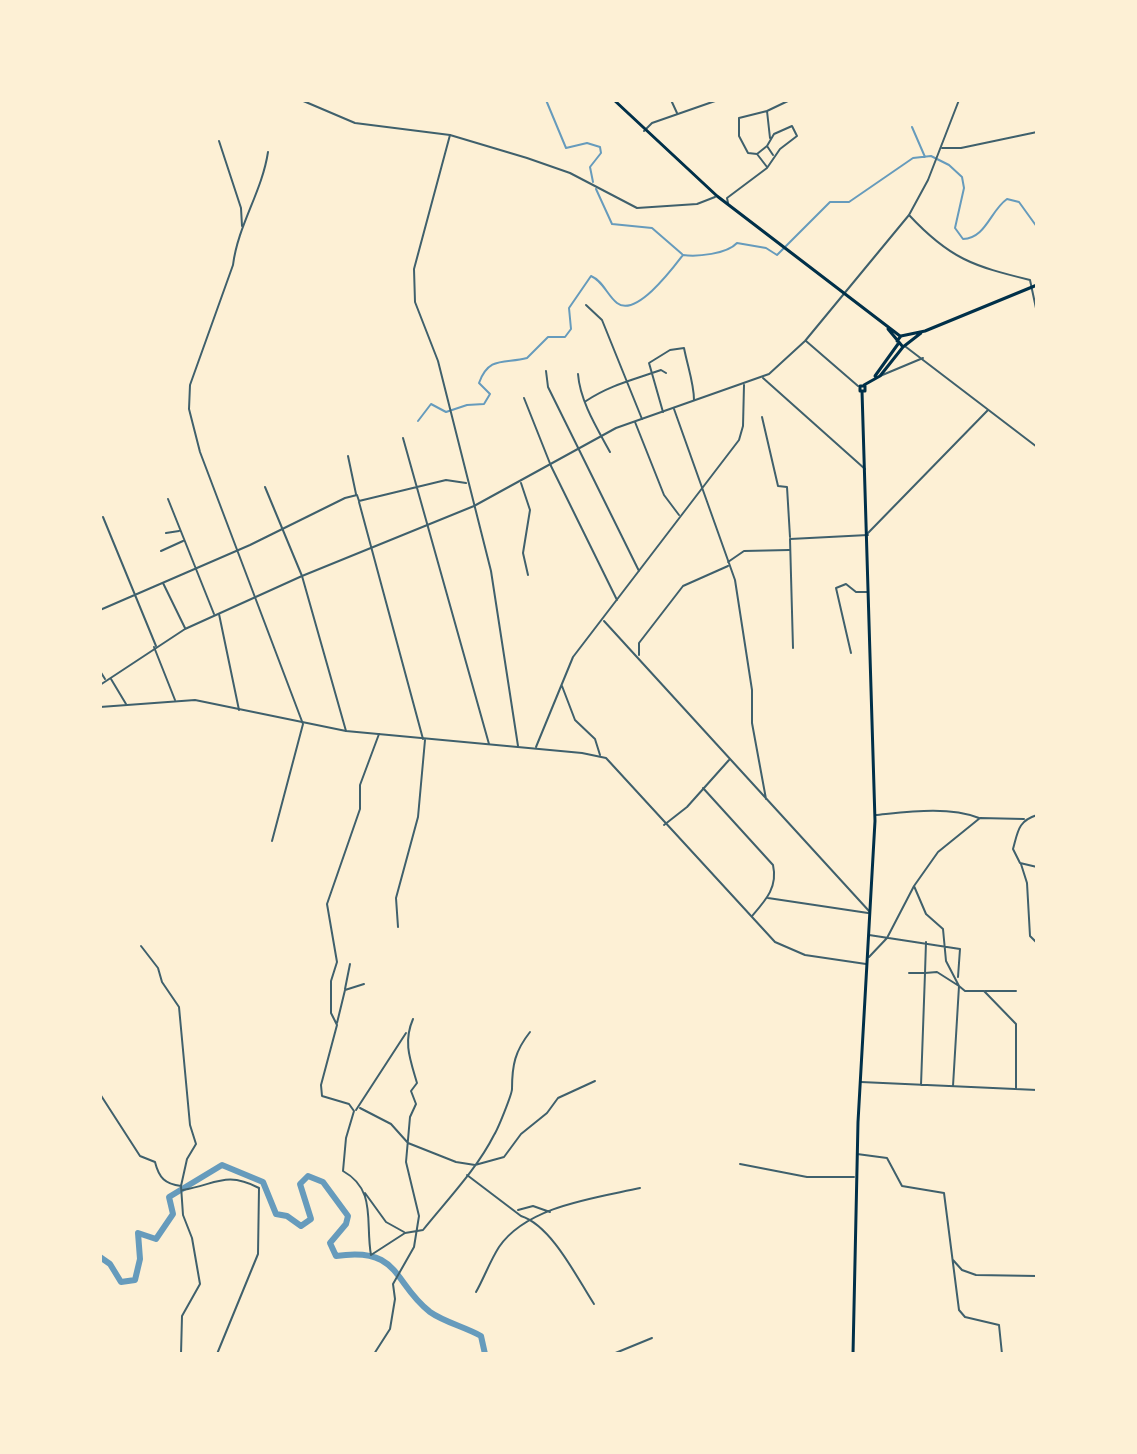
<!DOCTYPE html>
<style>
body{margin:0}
#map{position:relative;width:1137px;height:1454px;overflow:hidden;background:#fdf0d5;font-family:"Zilla Slab",serif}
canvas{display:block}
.frame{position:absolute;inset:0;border:102px solid #fdf0d5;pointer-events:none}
</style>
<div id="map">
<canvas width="1137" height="1454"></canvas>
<div class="frame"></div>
</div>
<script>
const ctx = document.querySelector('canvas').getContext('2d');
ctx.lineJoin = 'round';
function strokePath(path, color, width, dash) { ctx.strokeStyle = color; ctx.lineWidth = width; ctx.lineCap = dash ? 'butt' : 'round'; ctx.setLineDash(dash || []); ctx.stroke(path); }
strokePath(new Path2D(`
 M 546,100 L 566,148 L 587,143 L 600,147 L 601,153 L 590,167 L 593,182
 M 912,127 L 925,157
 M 596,189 L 612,224 L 652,228 L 682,254
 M 418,421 L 431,404 L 446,412 L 467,405 L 484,404 L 490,394 L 479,383 C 489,355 506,364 527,358 L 548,337 L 565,337 L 571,329 L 569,308 L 591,276 C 603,281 607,295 617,303 C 636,318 673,268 683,255 C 697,257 727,254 737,243 L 766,248 L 777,255 L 830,202 L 849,202 L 913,158 L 931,156 L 949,165 L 962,177 L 964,188 L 955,228 L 963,239 C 986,238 990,211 1007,199 L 1019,202 L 1037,227`), '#669bbc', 2);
strokePath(new Path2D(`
 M 100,1257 L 110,1264 L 121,1282 L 135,1280 L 140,1259 L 138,1233 L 156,1239 L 173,1214 L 169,1197 L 222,1165 L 263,1182 L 276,1214 L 287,1216 L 301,1226 L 311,1219 L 300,1184 L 308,1176 L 323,1182 L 348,1216 L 346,1224 L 330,1243 L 336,1256 C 401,1246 393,1284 430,1312 C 444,1322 465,1327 481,1336 L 485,1354`), '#669bbc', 6);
strokePath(new Path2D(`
 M 671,100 L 677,113
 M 767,111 L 790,100
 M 450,135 L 414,269 L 415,302 L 438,361 L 491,571 L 518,746
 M 219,141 L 241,208 L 242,226
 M 942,148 L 961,148 L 1037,132
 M 268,152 C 262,192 238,225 233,265 L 190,385 L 189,409 L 200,452 L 303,724 L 272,841
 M 757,154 L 767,146 L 773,155
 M 767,167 L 757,154 L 748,153 L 739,136 L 739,118 L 767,111 L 770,138
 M 728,203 L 727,198 L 767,168 L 780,149 L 797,136 L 792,126 L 774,134 L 767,146
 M 586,305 L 602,320 L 642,419
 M 546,371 L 548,387 L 639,571
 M 578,374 C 580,401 597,428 610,452
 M 880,376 L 923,358
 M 763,378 L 865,469
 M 524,398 L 551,466 L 617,600
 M 586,401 C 610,385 633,380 661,370 L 666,373
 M 674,409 L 735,580 L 752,690 L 752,723 L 766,799
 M 663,412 L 649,363 L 670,350 L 684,348 C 688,368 694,384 694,400
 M 762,417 L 778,486 L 787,487 L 790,537
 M 635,422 L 664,495 L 679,515
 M 403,438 L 489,744
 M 348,456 L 356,494
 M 521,483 L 530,510 L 523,553 L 528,575
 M 265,487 L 302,576 L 346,731
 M 168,499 L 214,614
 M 359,502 L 423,739
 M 103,517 L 156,646
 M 166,533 L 179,531
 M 868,533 L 988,410
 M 161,551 L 183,541
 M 728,562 L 744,551 L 789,550
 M 163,583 L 185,628
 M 100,610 L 250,545 L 345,498 L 357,495 L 359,501 L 446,480 L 466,483
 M 219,614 L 239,710
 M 604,621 L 869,911
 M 154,647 L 175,700
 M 793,648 L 790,539 L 868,535
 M 851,653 L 836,588 L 846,584 L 856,592 L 867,592
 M 639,655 L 639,643 L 683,586 L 728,566
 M 100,671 L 105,679
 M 111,679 L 126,704
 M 562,686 L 575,720 L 595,739 L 600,755
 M 379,734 L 360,785 L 360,809 L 327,904 L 337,962 L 331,981 L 331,1013 L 337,1025 L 321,1085 L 322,1096 L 349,1104 L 354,1111 L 346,1138 L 343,1171 C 377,1190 365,1222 371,1255 L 405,1233 L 423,1230 C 447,1200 477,1169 494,1135 C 498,1129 512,1094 512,1089 C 512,1065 515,1051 530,1032
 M 536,747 L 573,657 L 739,440 L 743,426 L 744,385
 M 703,788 L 773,865 C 778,887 766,900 752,916
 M 875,815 C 907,812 948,806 979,818
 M 664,825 L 687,807 L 729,760
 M 1021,864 L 1027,883 L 1030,936 L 1037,943
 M 768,898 L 868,913
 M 398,927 L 396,898 L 418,817 L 425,740
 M 869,935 L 960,949 L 958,977
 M 141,946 L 158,968 L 162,982 L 179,1007 L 190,1125 L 196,1144 L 187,1159 L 181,1186 L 183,1215 L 192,1238 L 200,1284 L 182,1316 L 181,1354
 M 869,957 L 887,938 L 914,886
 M 909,973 L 925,973 L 926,942
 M 345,989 L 350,964
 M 985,991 L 1016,991
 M 337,1023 L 345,990 L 364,984
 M 861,1082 L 1037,1090
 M 921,1085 L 925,973 L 937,972 L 959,986 L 953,1086
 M 1016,1088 L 1016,1024 L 984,991 L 965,991 L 959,986 L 946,961 L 943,929 L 926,914 L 914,886 L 938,852 L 980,818 L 1024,819
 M 100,1094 L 140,1156 L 155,1162 C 159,1178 165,1184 181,1186
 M 360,1108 L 391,1124 L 408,1143 L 456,1162 L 475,1165 L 504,1157 L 521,1134 L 547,1113 L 558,1098 L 595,1081
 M 356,1110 L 406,1033
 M 857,1154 L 887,1158 L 902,1186 L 944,1193 L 959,1310 L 965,1317 L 999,1325 L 1002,1354
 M 740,1164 L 807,1177 L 854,1177
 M 467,1175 L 521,1216 C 552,1226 577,1278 594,1304
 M 183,1190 C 217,1184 226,1171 259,1188 L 258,1254 L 217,1354
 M 365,1193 L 386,1222 L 404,1232
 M 518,1210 L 533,1206 L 550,1212
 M 953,1260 L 962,1270 L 976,1275 L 1037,1276
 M 476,1292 C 484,1278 490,1261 499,1247 C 527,1206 595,1198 640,1188
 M 374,1354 L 390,1329 L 395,1299 L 393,1284 L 414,1247 L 419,1216 L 406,1162 L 410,1117 L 416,1104 L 411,1091 L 417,1083 C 410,1059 403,1042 413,1019
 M 613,1354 L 652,1338`), '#3f606c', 2);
strokePath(new Path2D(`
 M 301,100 L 355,123 L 450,135 L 527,158 L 570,173 L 637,208 L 697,204 L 715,197
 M 644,131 L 652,123 L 718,100
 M 909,215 C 950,259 973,266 1030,280 L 1037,313
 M 806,341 L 858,386
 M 906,347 L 1037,447
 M 100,685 L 185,629 L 302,576 L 474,506 L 616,428 L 769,374 L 805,341 L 909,215 L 928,180 L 959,100
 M 100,707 L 195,700 L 346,731 L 582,753 L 606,758 L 775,942 L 805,955 L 866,964
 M 1037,815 C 1018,821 1018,831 1013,849 L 1020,863 L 1037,867`), '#3f606c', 2);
strokePath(new Path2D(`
 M 614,100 L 717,196 L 900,336
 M 888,329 L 903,347 L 921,333
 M 897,341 L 901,336 L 925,331 L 1037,285
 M 875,376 L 898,344
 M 864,385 L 880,376 L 903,347
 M 860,386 L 865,386 L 865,391 L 860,391 Z
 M 853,1354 L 858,1122 L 875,821 L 862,391`), '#003049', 3);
</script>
